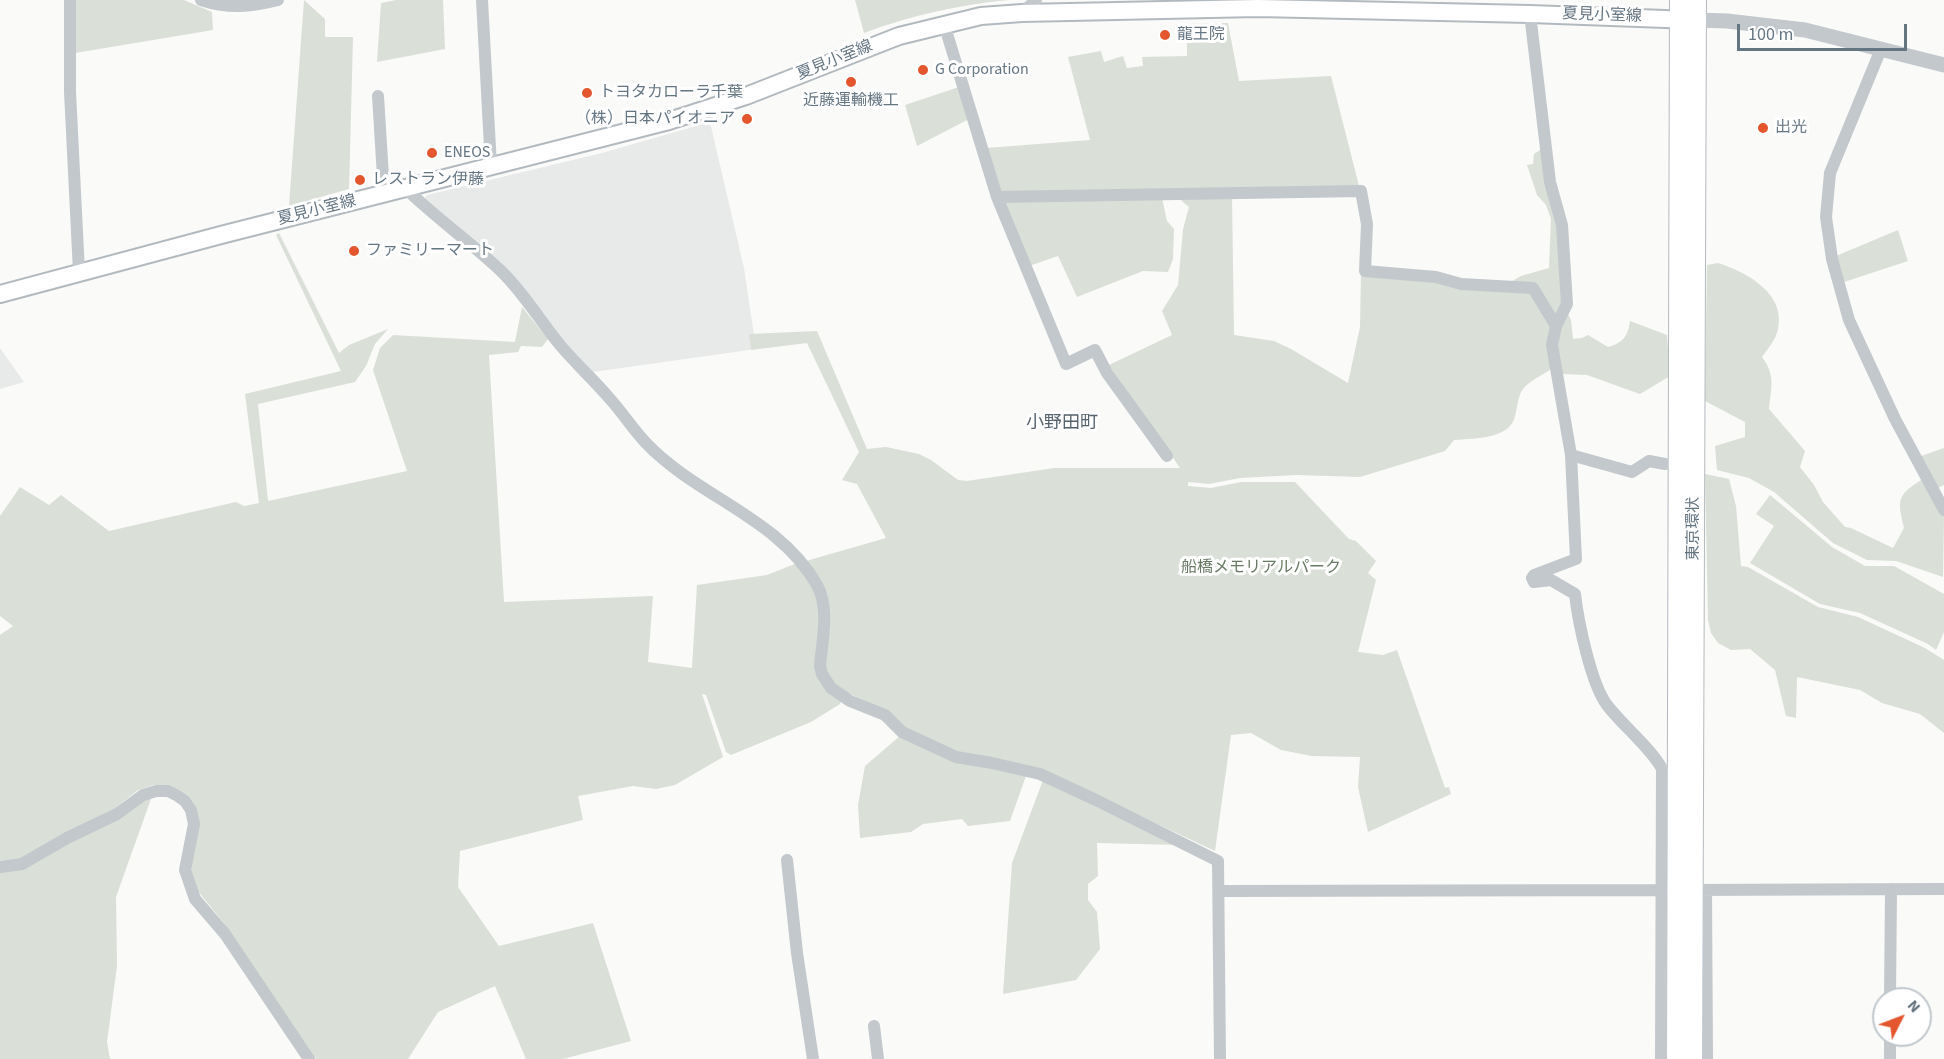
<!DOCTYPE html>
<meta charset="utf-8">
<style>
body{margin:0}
#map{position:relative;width:1944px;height:1059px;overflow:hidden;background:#fafaf8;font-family:"Source Sans 3",sans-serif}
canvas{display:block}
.north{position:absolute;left:1872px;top:987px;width:60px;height:60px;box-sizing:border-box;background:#fff;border:2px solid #c1c8cd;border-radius:50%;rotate:48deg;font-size:16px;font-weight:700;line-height:24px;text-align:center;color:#657683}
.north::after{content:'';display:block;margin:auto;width:21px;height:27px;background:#e4572e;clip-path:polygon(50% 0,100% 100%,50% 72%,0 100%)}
.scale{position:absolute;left:1737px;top:24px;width:170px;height:27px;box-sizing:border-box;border:3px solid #657683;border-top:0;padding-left:8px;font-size:18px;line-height:21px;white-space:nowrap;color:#657683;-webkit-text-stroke:4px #fff;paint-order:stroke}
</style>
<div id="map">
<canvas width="1944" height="1059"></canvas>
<div class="north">N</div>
<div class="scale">100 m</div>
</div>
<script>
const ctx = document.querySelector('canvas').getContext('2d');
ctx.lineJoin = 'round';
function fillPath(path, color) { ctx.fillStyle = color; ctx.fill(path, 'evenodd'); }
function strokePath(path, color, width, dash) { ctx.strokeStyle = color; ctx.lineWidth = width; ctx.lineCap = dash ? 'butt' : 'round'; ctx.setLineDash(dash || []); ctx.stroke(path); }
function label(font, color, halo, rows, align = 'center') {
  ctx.font = font + ' "Source Sans 3","Noto Sans JP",sans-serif'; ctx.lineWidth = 6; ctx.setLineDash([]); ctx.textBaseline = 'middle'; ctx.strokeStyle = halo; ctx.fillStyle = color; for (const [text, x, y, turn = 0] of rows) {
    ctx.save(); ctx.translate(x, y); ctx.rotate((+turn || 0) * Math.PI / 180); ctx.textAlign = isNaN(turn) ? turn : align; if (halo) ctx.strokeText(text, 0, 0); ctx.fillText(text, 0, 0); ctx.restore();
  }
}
fillPath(new Path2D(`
 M 710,122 L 744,268 L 756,349 L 593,372 L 424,199 L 427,195 L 602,153 Z
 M 0,348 L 24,382 L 0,389 Z`), '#e8e9e9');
fillPath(new Path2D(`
 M 75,0 L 184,0 L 212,12 L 213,30 L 75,53 Z
 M 304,0 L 325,19 L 325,37 L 353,37 L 349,189 L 289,206 Z
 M 396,0 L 443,0 L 445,49 L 377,62 L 381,3 Z
 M 855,0 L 1008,0 C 958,5 912,15 864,33 Z
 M 1228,23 L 1239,81 L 1331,76 L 1359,186 L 1160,189 L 1167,221 L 1174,229 L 1173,259 L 1168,272 L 1143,271 L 1077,297 L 1058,256 L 1029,266 L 1003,201 L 986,148 L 1090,140 L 1068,57 L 1101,51 L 1104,62 L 1123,56 L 1127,68 L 1143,66 L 1142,57 L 1187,56 L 1187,24 Z
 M 959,87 L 969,119 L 917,146 L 905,105 Z
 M 1543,148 L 1560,228 L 1564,302 L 1556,322 L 1534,285 L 1507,284 L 1521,276 L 1549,268 L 1551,219 L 1546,205 L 1537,195 L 1527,165 L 1533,164 L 1534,154 Z
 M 1175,195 L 1232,196 L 1234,335 L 1274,341 L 1291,349 L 1348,383 L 1360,327 L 1361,274 L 1529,291 L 1553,327 L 1554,367 C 1545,374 1530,380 1523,389 C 1518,395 1517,409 1515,416 C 1510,440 1473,438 1454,440 L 1445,451 L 1360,477 L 1297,475 L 1240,478 L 1209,484 L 1188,482 L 1188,486 L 1211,488 L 1241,482 L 1295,482 L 1349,539 L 1356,541 L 1376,561 L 1368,573 L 1376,580 L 1358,652 L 1383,655 L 1397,650 L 1445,788 L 1449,787 L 1451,794 L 1368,832 L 1358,787 L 1360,757 L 1312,756 L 1281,750 L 1251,733 L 1231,735 L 1215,851 L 1085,790 L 957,754 L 905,729 L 885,711 L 834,686 L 825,672 L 828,621 L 806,561 L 886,538 L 857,484 L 842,480 L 859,452 L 807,343 L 751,350 L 749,334 L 817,331 L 867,449 L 886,447 L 919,454 L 931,460 L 958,480 L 967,481 L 1054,468 L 1180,468 L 1109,365 L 1172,335 L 1162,311 L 1178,285 L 1183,229 L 1189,207 Z
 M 1898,230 L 1908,261 L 1844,282 L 1836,256 Z
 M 279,233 L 339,353 L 349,345 L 388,329 L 375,344 L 366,366 L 355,382 L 258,404 L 268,501 L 407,471 L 373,370 L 380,348 L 393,335 L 515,342 L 522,307 L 548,339 L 542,347 L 521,346 L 518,352 L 489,355 L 504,602 L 653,596 L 648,662 L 692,668 L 697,585 L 767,575 L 797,563 L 814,585 L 820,613 L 817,668 L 841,702 L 840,704 L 811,722 L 731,755 L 726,752 L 706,695 L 702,694 L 723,757 L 675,785 L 656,789 L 633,786 L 578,796 L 583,820 L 460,851 L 458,887 L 499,946 L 593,923 L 631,1041 L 563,1059 L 526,1059 L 495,986 L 438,1012 L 408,1059 L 316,1059 L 223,922 L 197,890 L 191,873 L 195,805 L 189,796 L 182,791 L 166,785 L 153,785 L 138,790 L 114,809 L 65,833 L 20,859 L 0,861 L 0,635 L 13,626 L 0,616 L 0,516 L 20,487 L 49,505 L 61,495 L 109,531 L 236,502 L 244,506 L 259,503 L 245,394 L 341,371 L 276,235 Z
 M 1718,263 C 1746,272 1786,293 1778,329 C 1776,340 1768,348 1762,357 C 1776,376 1771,387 1769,409 L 1805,451 L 1800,467 L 1814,485 L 1823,502 L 1845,527 L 1851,528 L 1893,548 L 1904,528 C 1897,499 1897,495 1923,479 L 1944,516 L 1943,577 L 1896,561 L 1867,560 L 1833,543 L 1774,492 L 1749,478 L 1717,470 L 1715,446 L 1745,437 L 1745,422 L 1705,401 L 1707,265 Z
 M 1567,312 L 1571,320 L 1573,339 L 1582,338 L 1588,335 L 1608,347 C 1623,343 1628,336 1630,321 L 1667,335 L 1670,376 L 1640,394 L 1587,375 L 1562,374 L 1555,343 Z
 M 1944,448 L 1944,485 L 1938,488 L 1921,456 Z
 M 1705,474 L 1729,479 L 1736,506 L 1741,566 L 1748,567 L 1818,607 L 1858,617 L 1925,648 L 1944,660 L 1944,733 L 1920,714 L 1882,703 L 1860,690 L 1797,677 L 1796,718 L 1786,716 L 1775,670 L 1750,649 L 1731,650 L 1718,643 L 1711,633 L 1708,620 Z
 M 1770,495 L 1832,547 L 1865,566 L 1894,566 L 1944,594 L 1944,632 L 1936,650 L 1928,644 L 1860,613 L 1820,604 L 1750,563 L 1774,526 L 1756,514 Z
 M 901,735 L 1027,773 L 1010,821 L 968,826 L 962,819 L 923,824 L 911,832 L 860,838 L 858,805 L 865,766 Z
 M 1043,780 L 1179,845 L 1097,843 L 1098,876 L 1088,884 L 1088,900 L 1097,912 L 1100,949 L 1076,980 L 1003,994 L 1012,863 Z
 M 152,796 L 116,897 L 117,966 L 107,1042 L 110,1059 L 0,1059 L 0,871 Z`), '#dadfd7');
const secondary = new Path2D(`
 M 0,294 L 221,235 L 669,121 L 746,96 L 899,36 L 981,16 L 1022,13 L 1258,8 L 1530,14 L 1692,20`);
const trunk = new Path2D(`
 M 1677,1059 L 1680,0
 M 1692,1059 L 1696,0`);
strokePath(secondary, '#b3babf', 20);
strokePath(trunk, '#b4b9bd', 22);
strokePath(new Path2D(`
 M 70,0 L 70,92 L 79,272
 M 201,0 C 228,9 251,7 278,0
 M 482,0 L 491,166
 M 1022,13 L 1036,0
 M 1530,14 L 1550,182 L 1562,225 L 1567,304 L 1556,326 L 1552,345 L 1571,455 L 1576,559 L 1534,575 L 1532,578 L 1534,582 L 1551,580 L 1575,594 C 1578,621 1591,684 1607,705 C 1622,725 1651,748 1662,769 L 1661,1059
 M 944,24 L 997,197 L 1066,364 L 1095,350 L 1107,373 L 1167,456
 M 1881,49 L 1830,173 L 1826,217 L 1832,259 L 1849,320 L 1895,419 L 1944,510
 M 378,96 L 384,193
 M 405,188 C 435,217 470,242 501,271 C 524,293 540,321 560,345 C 576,364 594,380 610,399 C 623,413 633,430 647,444 C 698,497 779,518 817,585 C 830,608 822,641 820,666 L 822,674 L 831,688 L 850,701 L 885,715 L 902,732 L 956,757 L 992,763 L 1040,774 L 1096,800 L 1218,861 L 1220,1059
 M 997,197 L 1361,191 L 1367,224 L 1365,271 L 1436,277 L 1461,284 L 1533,288 L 1556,326
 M 1571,455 L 1632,472 L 1649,461 L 1665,464
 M 787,860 L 797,953 L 813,1059
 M 0,867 L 22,864 L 67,838 L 117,814 L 143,795 L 156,791 L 168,791 L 178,796 L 185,801 L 191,810 L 194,824 L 185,870 L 195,899 L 225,934 L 309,1059
 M 1687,890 L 1944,889
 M 1706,890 L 1707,1059
 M 1219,891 L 1667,890
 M 1890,999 L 1891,889
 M 874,1026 L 878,1059
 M 1890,1059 L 1890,1035`), '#c3c8cc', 12);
strokePath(new Path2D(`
 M 1696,20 L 1727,21 L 1805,30 L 1944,65`), '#c3c8cc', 15);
strokePath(secondary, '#fff', 16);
strokePath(trunk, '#fff', 20);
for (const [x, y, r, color] of [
 [1165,35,6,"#e4572e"],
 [923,70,6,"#e4572e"],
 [851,82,6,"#e4572e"],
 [587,93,6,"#e4572e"],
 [747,119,6,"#e4572e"],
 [1763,128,6,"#e4572e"],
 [432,153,6,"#e4572e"],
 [360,180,6,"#e4572e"],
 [354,251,6,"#e4572e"]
]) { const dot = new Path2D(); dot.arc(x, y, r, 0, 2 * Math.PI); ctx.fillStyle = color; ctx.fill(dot); strokePath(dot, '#fff', 2); }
label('16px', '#657683', '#fff', [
 ["夏見小室線",1602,16,2],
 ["夏見小室線",835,61,-22],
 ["夏見小室線",317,211,-14],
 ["東京環状",1694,529,-90]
]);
label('16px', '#657683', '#fff', [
 ["龍王院",1177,35],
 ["G Corporation",935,70],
 ["トヨタカローラ千葉",599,93],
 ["近藤運輸機工",851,101,"center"],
 ["（株）日本パイオニア",735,119,"right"],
 ["出光",1775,128],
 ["ENEOS",444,153],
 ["レストラン伊藤",372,180],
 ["ファミリーマート",366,251]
], 'left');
label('16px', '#687a64', '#fff', [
 ["船橋メモリアルパーク",1261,568]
]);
label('18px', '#57646e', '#fff', [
 ["小野田町",1062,424]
]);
</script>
